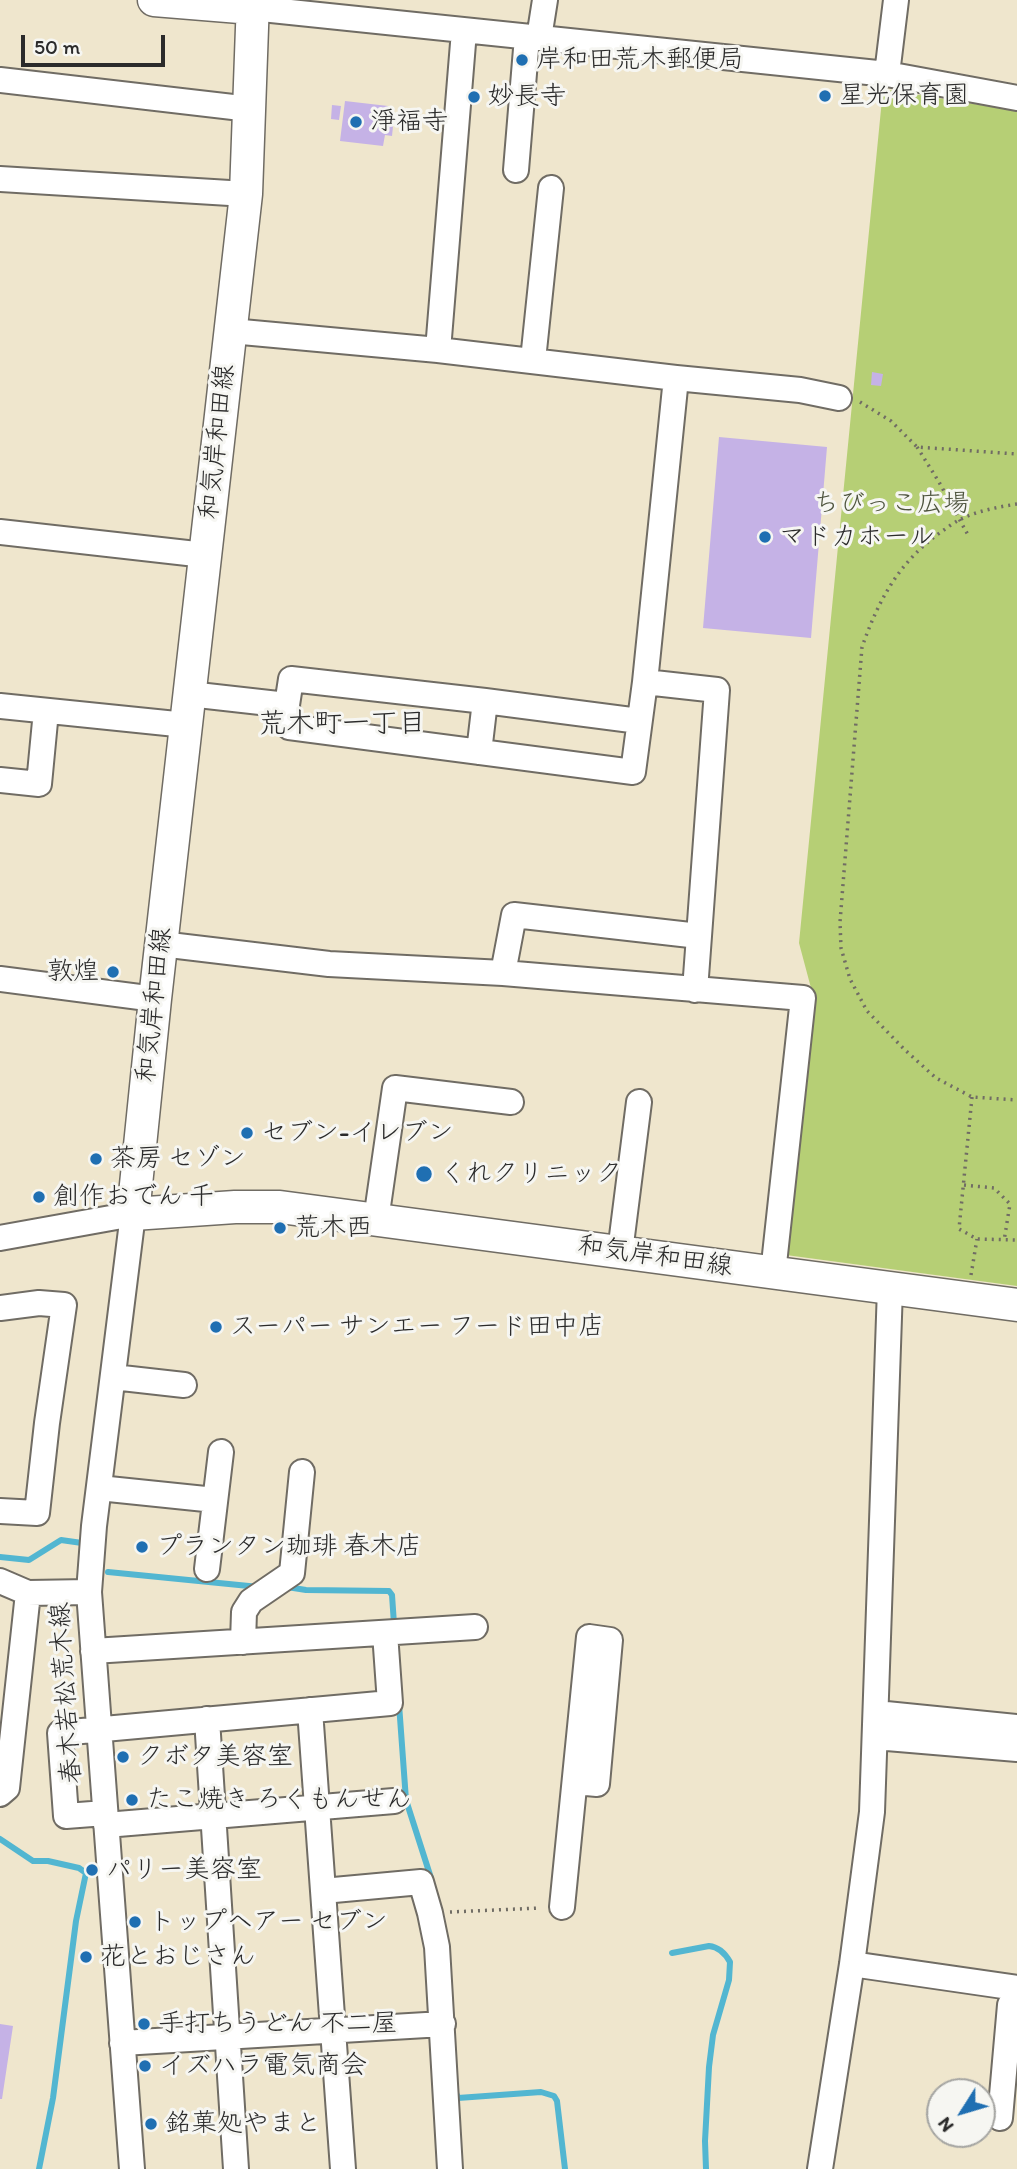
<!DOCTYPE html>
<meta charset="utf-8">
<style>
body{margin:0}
#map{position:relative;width:1017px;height:2169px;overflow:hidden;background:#efe6cd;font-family:Itim,sans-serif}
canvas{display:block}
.north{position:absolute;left:926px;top:2078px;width:70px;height:70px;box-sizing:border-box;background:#f6f6f2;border:2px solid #a5a5a2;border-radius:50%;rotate:233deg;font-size:19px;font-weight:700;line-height:28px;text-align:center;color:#2b2b2b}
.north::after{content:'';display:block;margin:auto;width:24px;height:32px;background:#1f6fb2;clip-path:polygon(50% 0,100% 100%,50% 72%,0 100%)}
.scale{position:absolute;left:21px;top:35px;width:144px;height:32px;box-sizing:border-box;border:4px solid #2b2b2b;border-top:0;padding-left:9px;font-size:21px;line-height:24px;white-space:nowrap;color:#2b2b2b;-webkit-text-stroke:5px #f6f6f2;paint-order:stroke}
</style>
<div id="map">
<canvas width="1017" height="2169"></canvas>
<div class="north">N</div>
<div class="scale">50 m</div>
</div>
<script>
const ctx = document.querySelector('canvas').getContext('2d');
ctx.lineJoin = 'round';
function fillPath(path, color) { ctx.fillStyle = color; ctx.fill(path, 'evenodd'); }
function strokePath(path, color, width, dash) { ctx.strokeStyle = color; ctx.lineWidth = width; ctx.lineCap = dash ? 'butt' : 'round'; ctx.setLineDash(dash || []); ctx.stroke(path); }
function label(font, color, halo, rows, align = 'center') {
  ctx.font = font + ' Itim,"Klee One",sans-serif'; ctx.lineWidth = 6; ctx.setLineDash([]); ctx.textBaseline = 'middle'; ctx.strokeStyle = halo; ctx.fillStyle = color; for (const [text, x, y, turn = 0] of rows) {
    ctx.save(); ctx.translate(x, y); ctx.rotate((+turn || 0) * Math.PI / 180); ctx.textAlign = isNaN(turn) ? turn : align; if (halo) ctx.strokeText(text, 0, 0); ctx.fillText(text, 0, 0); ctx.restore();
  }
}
fillPath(new Path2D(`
 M 883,89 L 1017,111 L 1017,1286 L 786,1255 L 805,1105 L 815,1003 L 799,943 Z`), '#b6cf75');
strokePath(new Path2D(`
 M 0,1557 L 29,1560 L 61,1540 L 82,1543
 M 108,1572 L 259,1587
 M 287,1587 L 306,1590 L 389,1591 L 392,1595 L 394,1624
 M 399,1704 L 406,1800 L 431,1878
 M 0,1839 L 33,1861 L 48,1861 L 79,1868 L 86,1873 L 76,1921 L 53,2098 L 39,2169
 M 672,1953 L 709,1946 C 719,1947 725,1953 730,1962 L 729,1980 L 713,2035 L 709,2067 L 705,2141 L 706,2169
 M 456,2093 L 458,2098 L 541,2092 L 554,2096 L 557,2101 L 565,2169`), '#52b6d1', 6);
fillPath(new Path2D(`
 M 345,101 L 388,106 L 387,116 L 394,117 L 392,136 L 385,135 L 383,146 L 340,141 Z
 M 332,105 L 341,106 L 339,120 L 331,119 Z
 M 872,372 L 883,374 L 881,386 L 871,385 Z
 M 719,437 L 827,447 L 811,638 L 703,628 Z
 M 0,2024 L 13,2026 L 2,2099 L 0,2099 Z`), '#c5b2e6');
const minor = new Path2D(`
 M 252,8 L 887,74 L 1017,98
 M 539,38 L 545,0
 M 887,74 L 896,0
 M 0,80 L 250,109
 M 516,170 L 527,37
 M 0,179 L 246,194
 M 231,331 L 438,350 L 676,378 L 800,390 L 839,398
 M 438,350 L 464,31
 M 533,360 L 551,188
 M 676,378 L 645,682 L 717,690 L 699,936
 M 0,532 L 205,555
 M 189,694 L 287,705
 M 0,706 L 186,725
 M 639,721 L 485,701 L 291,679 L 287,705 L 289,727 L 633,772 L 645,682
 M 479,752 L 485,701
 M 0,780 L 39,784 L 46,711
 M 161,944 L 329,964 L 503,973 L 803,998 L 773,1273
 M 503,973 L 514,915 L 699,936 L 695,990
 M 0,979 L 155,999
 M 376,1220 L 395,1088 L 511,1102
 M 0,1238 L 133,1214 L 94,1526 L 89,1592 L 132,2169
 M 620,1252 L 639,1102
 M 0,1308 L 39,1303 L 64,1305 L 47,1423 L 37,1513 L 0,1511
 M 113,1377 L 184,1385
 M 99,1488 L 215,1500
 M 207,1569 L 221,1452
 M 0,1581 L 28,1593 L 89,1592
 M 243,1642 L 244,1612 L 251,1601 L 292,1573 L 302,1472
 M 93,1651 L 475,1627
 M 310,1710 L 343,2169
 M 876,1713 L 1017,1727
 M 207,1719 L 236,2169
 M 875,1737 L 1017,1749
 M 0,1794 L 7,1788 L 28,1593
 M 105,1813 L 66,1816 L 60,1733 L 390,1703 L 385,1633
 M 106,1825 L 394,1801
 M 323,1891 L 421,1882 L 430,1913 L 437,1947 L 450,2169
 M 562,1907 L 589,1637 L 610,1640 L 597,1784 L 575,1782
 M 852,1964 L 1017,1988
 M 122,2043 L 443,2024
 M 1000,2118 L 1010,2005 L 1017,1989
 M 820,2169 L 852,1964 L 872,1812 L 890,1288`);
const major = new Path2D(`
 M 154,0 L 252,8
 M 253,0 L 246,194 L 155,999 L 133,1214 L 235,1207 L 280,1207 L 1017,1305`);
strokePath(minor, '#706c64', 28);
strokePath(major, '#706c64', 35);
strokePath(new Path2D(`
 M 860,402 L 891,421 L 917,447 L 1017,454
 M 917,447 L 939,482 L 968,535
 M 1017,504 C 998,507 976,511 959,520 C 953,523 947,528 941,532 C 899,562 879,599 862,647 L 840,922 L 841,948 L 850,979 L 867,1011 L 905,1050 L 936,1078 L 972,1097 L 1017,1100
 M 972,1097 L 959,1229 L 977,1239 L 1017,1240
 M 964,1185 L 994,1188 L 1010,1204 L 1004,1241
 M 971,1275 L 977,1239
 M 450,1912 L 540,1908`), '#706c64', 3.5, [2, 5]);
strokePath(minor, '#fff', 24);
strokePath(major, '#fff', 32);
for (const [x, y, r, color] of [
 [522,60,7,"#1f6fb2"],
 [825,96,7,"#1f6fb2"],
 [474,97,7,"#1f6fb2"],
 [356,122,7,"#1f6fb2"],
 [765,537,7,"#1f6fb2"],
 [113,972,7,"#1f6fb2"],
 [247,1133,7,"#1f6fb2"],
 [96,1159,7,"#1f6fb2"],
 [424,1174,9,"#1f6fb2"],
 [39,1197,7,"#1f6fb2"],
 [280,1228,7,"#1f6fb2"],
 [216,1327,7,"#1f6fb2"],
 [142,1547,7,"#1f6fb2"],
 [123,1757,7,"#1f6fb2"],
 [132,1800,7,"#1f6fb2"],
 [92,1870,7,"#1f6fb2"],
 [135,1922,7,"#1f6fb2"],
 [86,1957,7,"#1f6fb2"],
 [144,2024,7,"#1f6fb2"],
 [145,2066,7,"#1f6fb2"],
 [151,2124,7,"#1f6fb2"]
]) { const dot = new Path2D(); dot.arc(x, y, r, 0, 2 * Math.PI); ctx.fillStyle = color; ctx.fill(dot); strokePath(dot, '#f6f6f2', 2.5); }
label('26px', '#2b2b2b', '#f6f6f2', [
 ["岸和田荒木郵便局",536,60],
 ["星光保育園",839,96],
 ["妙長寺",488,97],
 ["淨福寺",370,122],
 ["マドカホール",779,537],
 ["敦煌",99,972,"right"],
 ["セブン-イレブン",261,1133],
 ["茶房 セゾン",110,1159],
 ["くれクリニック",440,1174],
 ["創作おでん 千",53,1197],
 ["荒木西",294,1228],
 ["スーパー サンエー フード田中店",230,1327],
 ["プランタン珈琲 春木店",156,1547],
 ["クボタ美容室",137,1757],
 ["たこ焼き ろくもんせん",146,1800],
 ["パリー美容室",106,1870],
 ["トップヘアー セブン",149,1922],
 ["花とおじさん",100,1957],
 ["手打ちうどん 不二屋",158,2024],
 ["イズハラ電気商会",159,2066],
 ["銘菓処やまと",165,2124]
], 'left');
label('26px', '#2b2b2b', '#f6f6f2', [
 ["和気岸和田線",218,442,-84],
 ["和気岸和田線",155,1005,-84],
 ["和気岸和田線",655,1257,8],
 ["春木若松荒木線",67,1693,-94]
]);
label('26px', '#4e543e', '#f6f6f2', [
 ["ちびっこ広場",891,504]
]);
label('28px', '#2b2b2b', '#f6f6f2', [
 ["荒木町一丁目",342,725]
]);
</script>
